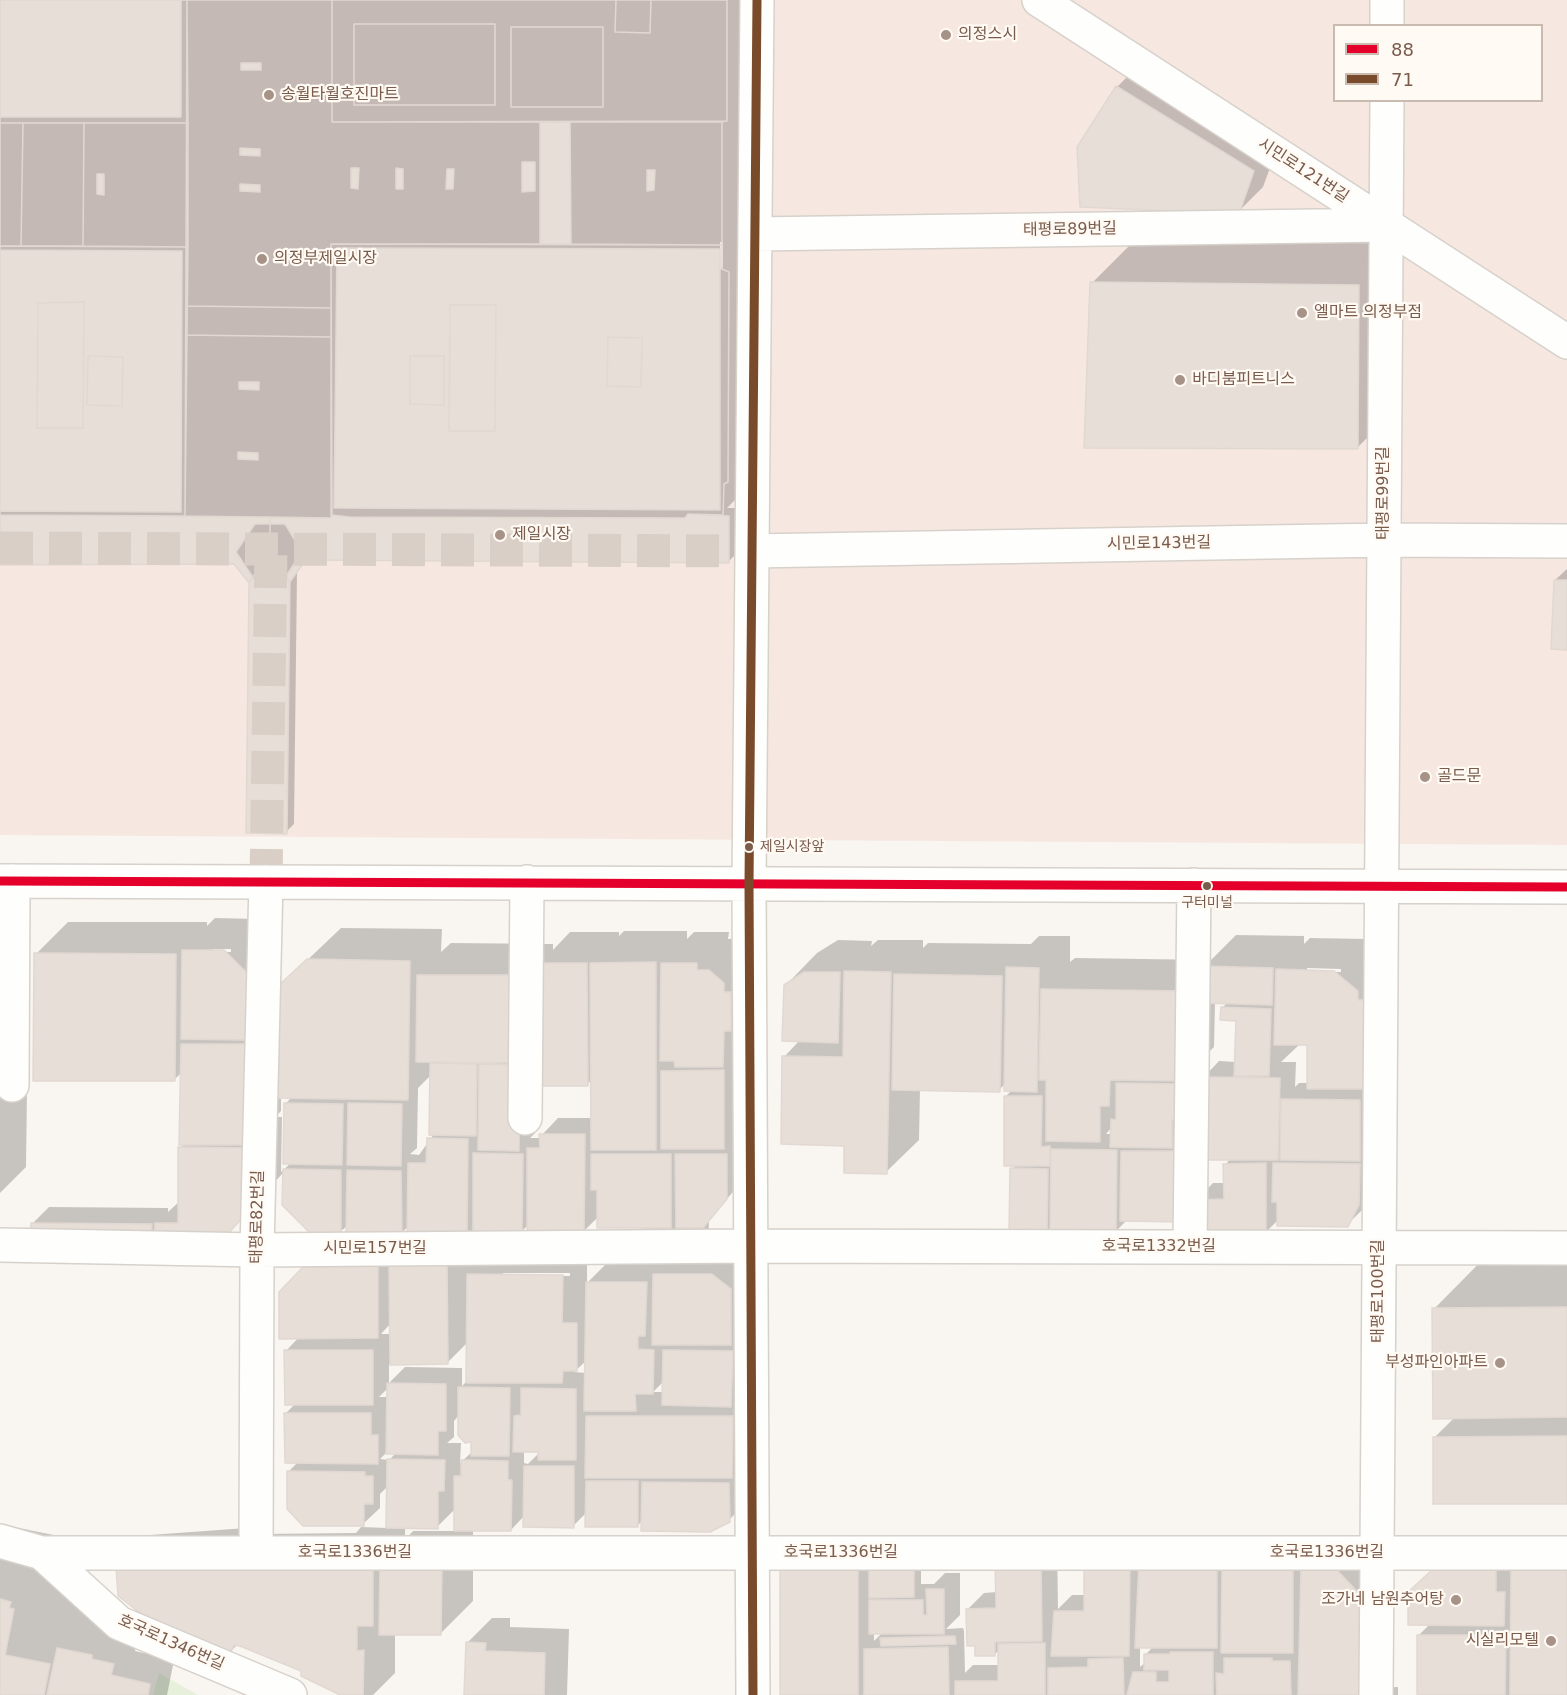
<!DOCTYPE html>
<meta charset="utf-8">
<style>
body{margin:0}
#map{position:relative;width:1567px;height:1695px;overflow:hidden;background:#f9f5f0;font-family:"DejaVu Sans",sans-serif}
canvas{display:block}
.legend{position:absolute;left:1333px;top:24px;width:210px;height:78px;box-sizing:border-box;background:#fffaf3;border:2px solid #cabbb1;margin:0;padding:8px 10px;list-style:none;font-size:18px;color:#7a5c4d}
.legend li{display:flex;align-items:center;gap:12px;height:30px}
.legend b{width:30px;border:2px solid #cabbb1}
</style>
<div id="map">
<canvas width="1567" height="1695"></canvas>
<ul class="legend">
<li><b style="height:8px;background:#e4002b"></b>88</li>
<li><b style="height:8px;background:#7a4b2a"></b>71</li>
</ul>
</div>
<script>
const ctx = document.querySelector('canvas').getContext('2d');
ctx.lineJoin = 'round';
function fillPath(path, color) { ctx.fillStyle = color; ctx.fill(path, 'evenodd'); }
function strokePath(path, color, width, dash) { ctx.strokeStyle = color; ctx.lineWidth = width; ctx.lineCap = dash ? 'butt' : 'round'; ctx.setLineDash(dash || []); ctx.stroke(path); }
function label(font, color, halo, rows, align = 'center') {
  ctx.font = font + ' "DejaVu Sans","Noto Sans KR",sans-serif'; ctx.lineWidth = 4.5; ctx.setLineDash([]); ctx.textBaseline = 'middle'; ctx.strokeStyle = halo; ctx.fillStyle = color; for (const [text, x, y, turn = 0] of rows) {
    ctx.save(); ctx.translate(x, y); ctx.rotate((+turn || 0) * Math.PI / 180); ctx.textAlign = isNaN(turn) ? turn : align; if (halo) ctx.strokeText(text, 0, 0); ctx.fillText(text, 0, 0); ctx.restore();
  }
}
fillPath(new Path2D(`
 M 0,0 L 1567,0 L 1567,845 L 0,835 ZM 1334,26 L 1542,26 L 1542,100 L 1334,100 Z`), '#f6e8e1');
fillPath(new Path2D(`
 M 159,1673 L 198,1695 L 153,1695 Z`), '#e7f0db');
fillPath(new Path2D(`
 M 0,0 L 758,0 L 753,216 L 738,231 L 738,252 L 753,236 L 754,481 L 727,508 L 737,508 L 737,553 L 729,561 L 307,559 L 297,573 L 294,824 L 286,832 L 251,582 L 235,562 L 0,563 ZM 720,242 L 723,242 L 723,267 L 720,270 Z
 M 1142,62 L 1278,146 L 1263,187 L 1238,212 L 1117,87 Z
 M 1136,239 L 1403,242 L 1402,403 L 1358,447 L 1092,283 Z
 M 1567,569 L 1567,648 L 1555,580 Z
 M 215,918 L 256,919 L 278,988 L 341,928 L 442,929 L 441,952 L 451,943 L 553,944 L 553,950 L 570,932 L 619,932 L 619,936 L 624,931 L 687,931 L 687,939 L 694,932 L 729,932 L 728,939 L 741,938 L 740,1131 L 733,1138 L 743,1138 L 743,1180 L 709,1220 L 708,1258 L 729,1258 L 747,1272 L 746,1503 L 729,1520 L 643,1520 L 637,1526 L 587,1512 L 573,1526 L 524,1516 L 511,1530 L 473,1529 L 473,1601 L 441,1633 L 395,1634 L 395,1673 L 373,1695 L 343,1695 L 302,1670 L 238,1644 L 230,1652 L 118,1568 L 150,1535 L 260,1527 L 260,1534 L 356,1533 L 361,1527 L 388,1528 L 388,1486 L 380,1494 L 380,1508 L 363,1524 L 289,1471 L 298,1462 L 286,1413 L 296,1403 L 286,1351 L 299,1337 L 280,1292 L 321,1251 L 424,1233 L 409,1226 L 401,1233 L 348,1225 L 340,1232 L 284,1172 L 220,1241 L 32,1224 L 49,1207 L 168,1208 L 168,1212 L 180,1201 L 180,1148 L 185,1143 L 182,1072 L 174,1080 L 36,954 L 68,922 L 207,922 L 207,926 ZM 213,949 L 231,949 L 231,952 L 213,952 ZM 431,1075 L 434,1134 L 419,1155 L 410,1154 L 417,1148 L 418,1088 ZM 592,1080 L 592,1118 L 558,1118 L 539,1138 L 530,1138 L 535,1133 L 536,1084 L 587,1084 ZM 281,1097 L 292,1097 L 285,1104 L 291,1163 L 281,1172 L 282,1117 L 275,1117 L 281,1111 ZM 599,1216 L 643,1227 L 587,1283 L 587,1250 L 521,1232 L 528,1225 L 584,1231 ZM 503,1273 L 570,1273 L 570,1276 L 503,1276 ZM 391,1323 L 392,1334 L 381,1334 ZM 468,1342 L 468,1380 L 462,1386 L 462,1368 L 405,1367 L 389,1383 L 389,1364 L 447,1363 ZM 587,1360 L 586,1373 L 574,1372 ZM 664,1381 L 663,1392 L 653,1392 ZM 388,1388 L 388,1397 L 379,1397 ZM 459,1415 L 473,1441 L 473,1451 L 460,1463 L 461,1443 L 447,1443 L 454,1437 L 454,1421 ZM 524,1450 L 541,1451 L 528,1464 L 524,1463 ZM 386,1453 L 396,1453 L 389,1460 L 380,1459 ZM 455,1509 L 455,1531 L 413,1531 L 405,1540 L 405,1527 L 437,1527 Z
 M 0,933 L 29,934 L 26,1167 L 0,1193 Z
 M 1236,935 L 1304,936 L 1304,944 L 1310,938 L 1366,939 L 1364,1208 L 1347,1225 L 1279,1219 L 1266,1232 L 1196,1207 L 1127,1220 L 1115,1232 L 1052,1226 L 1046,1232 L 1012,1169 L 1016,1165 L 1006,1096 L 1012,1090 L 1005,1084 L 999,1090 L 920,1089 L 919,1140 L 886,1172 L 846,1144 L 784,1057 L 800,1040 L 785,986 L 817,953 L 838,940 L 872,941 L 871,946 L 878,940 L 923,940 L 923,948 L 928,943 L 1031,944 L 1039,936 L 1070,936 L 1070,962 L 1075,958 L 1211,960 ZM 1307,968 L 1341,969 L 1341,972 L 1307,972 ZM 1215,1002 L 1228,1002 L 1222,1008 L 1237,1020 L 1236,1062 L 1219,1061 L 1203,1078 L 1195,1066 L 1214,1047 ZM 1300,1044 L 1309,1044 L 1308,1083 L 1299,1083 L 1295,1087 L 1296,1062 L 1281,1062 ZM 1112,1127 L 1112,1134 L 1106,1134 ZM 1200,1158 L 1231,1158 L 1225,1165 L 1225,1183 L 1213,1183 L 1200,1196 Z
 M 1500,1242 L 1567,1242 L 1567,1502 L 1434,1438 L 1455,1417 L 1434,1309 Z
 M 0,1524 L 73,1539 L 67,1592 L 138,1640 L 135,1651 L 174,1660 L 167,1695 L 0,1695 Z
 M 1057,1543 L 1058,1609 L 1072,1595 L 1086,1595 L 1086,1563 L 1362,1545 L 1371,1688 L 1398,1687 L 1398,1695 L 782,1695 L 781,1571 L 921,1557 L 921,1584 L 934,1584 L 945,1573 L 960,1573 L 960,1615 L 946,1629 L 963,1628 L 964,1631 L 965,1673 L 973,1665 L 1000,1665 L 999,1650 L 995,1654 L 976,1645 L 968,1609 L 984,1593 L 997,1592 ZM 874,1633 L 882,1633 L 874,1641 ZM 1140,1647 L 1153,1647 L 1146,1654 L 1146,1662 L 1140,1667 Z
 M 1567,1545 L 1567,1695 L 1418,1695 L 1419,1635 L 1430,1624 L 1410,1593 Z
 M 492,1618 L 510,1618 L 510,1627 L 569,1629 L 567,1695 L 466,1695 L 467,1643 Z`), '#0003');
const building = new Path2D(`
 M 0,0 L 187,0 L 188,123 L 0,123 Z
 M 181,0 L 616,0 L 615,32 L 650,33 L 651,0 L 727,0 L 727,121 L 722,122 L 722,269 L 729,272 L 728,482 L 724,484 L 723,515 L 688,514 L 685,518 L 349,517 L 332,515 L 331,518 L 185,516 L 187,335 L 331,337 L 331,308 L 187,306 L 188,247 L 83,246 L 84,123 L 188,123 L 0,123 L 0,117 L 181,117 ZM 354,24 L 495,24 L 495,105 L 354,105 ZM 511,27 L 603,27 L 603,107 L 511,107 ZM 331,244 L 571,244 L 722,245 ZM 337,248 L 720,249 L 720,510 L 334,508 Z
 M 187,0 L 332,0 L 332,122 L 722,122 L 722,245 L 331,244 L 331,518 L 185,516 Z
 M 332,0 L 727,0 L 727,121 L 332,122 Z
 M 616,0 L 651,0 L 650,33 L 615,32 Z
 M 354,24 L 495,24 L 495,105 L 354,105 Z
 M 511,27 L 603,27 L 603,107 L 511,107 Z
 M 241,63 L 261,63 L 261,70 L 241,70 Z
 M 1116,86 L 1254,171 L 1239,214 L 1080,207 L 1077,147 Z
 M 540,122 L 570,122 L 571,244 L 540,244 Z
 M 0,123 L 23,123 L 21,246 L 0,246 Z
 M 0,123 L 188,123 L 188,247 L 0,246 Z
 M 23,123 L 84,123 L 83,246 L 21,246 Z
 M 240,148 L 260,149 L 260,156 L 240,155 Z
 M 522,162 L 535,162 L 535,191 L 522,192 Z
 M 351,168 L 359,168 L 358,189 L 351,188 Z
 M 396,168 L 403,169 L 403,189 L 396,189 Z
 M 447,169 L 454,169 L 453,189 L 446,189 Z
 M 647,170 L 655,170 L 654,190 L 647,191 Z
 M 97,174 L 104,174 L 104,195 L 97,194 Z
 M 240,184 L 260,185 L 260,192 L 240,191 Z
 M 331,244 L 722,245 L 722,269 L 729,272 L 728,482 L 724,484 L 723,515 L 688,514 L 685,518 L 349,517 L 332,515 Z
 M 0,246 L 188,247 L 185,516 L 0,515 L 0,511 L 181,512 L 182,251 L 0,250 Z
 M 0,246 L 188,247 L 185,516 L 0,515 Z
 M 1090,282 L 1359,285 L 1358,449 L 1084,448 Z
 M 84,302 L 83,428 L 37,428 L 38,303 Z
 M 84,302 L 83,428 L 37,428 L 38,303 Z
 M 450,305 L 496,305 L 495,431 L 449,431 Z
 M 450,305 L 496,305 L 495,431 L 449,431 Z
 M 186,306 L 331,308 L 331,337 L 186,335 Z
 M 608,337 L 642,338 L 641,387 L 607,386 Z
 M 608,337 L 642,338 L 641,387 L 607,386 Z
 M 88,356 L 123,357 L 122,406 L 87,405 Z
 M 88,356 L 123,357 L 122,406 L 87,405 Z
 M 410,356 L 444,356 L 444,405 L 410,404 Z
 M 410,356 L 444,356 L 444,405 L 410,404 Z
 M 239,382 L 259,382 L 259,390 L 239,389 Z
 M 238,452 L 258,453 L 258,460 L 238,459 Z
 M 688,514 L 729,516 L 729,563 L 305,560 L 290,582 L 270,551 L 270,517 L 331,518 L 332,515 L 349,517 L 685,518 Z
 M 0,515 L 270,517 L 270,551 L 249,583 L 234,564 L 0,565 Z
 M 255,524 L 285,524 L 302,552 L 284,579 L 254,579 L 236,552 Z
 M 270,551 L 290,582 L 287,834 L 246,833 L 249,583 Z
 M 1554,580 L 1567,580 L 1567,650 L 1551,649 Z
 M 182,950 L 224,950 L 247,973 L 246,1040 L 181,1039 Z
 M 34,953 L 176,954 L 175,1081 L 33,1081 Z
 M 307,959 L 410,961 L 408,1100 L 276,1098 L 277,987 Z
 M 656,962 L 656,1150 L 591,1150 L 590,963 Z
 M 537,963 L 587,963 L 588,1086 L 537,1086 Z
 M 661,963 L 697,963 L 697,970 L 709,970 L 724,983 L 724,992 L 731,992 L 731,1031 L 724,1031 L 723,1067 L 675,1067 L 674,1061 L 660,1061 Z
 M 1202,966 L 1273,968 L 1272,1005 L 1201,1003 Z
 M 1006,967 L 1039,968 L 1037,1092 L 1004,1091 Z
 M 1276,969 L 1334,971 L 1358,991 L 1358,1000 L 1365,1000 L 1363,1089 L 1307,1089 L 1307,1045 L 1274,1045 Z
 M 844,971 L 891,972 L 887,1174 L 844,1173 L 844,1146 L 781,1144 L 782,1056 L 843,1057 Z
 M 804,972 L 840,972 L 838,1043 L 782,1041 L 784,985 Z
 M 894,974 L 1002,976 L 1000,1092 L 892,1090 Z
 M 417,975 L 521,975 L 520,1063 L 416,1062 Z
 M 1041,989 L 1184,991 L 1182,1081 L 1110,1080 L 1109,1106 L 1100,1106 L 1100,1142 L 1046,1141 L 1046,1080 L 1039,1080 Z
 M 1221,1007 L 1271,1009 L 1269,1076 L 1234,1076 L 1236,1021 L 1220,1020 Z
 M 181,1044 L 250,1044 L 249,1145 L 179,1145 Z
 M 430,1063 L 477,1064 L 476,1136 L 429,1135 Z
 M 479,1064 L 520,1065 L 519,1151 L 478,1150 Z
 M 724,1070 L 724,1149 L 661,1149 L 661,1071 Z
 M 1201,1077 L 1280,1078 L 1278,1160 L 1201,1160 Z
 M 1116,1083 L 1179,1084 L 1178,1120 L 1172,1120 L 1172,1148 L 1110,1147 L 1111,1119 L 1116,1120 Z
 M 1004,1096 L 1042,1096 L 1041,1147 L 1050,1146 L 1050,1166 L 1004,1166 Z
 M 1281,1099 L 1360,1100 L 1360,1161 L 1280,1160 Z
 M 284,1103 L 343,1104 L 342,1165 L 283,1164 Z
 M 348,1103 L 402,1104 L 401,1166 L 347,1165 Z
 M 539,1134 L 585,1134 L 584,1232 L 527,1233 L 527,1148 L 540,1148 Z
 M 427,1138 L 468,1139 L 467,1235 L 407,1235 L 408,1163 L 426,1163 Z
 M 178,1147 L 250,1148 L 250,1209 L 220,1243 L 154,1242 L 155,1223 L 178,1223 Z
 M 1051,1149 L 1117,1150 L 1116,1233 L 1050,1233 Z
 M 1121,1151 L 1184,1151 L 1184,1222 L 1120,1221 Z
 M 473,1153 L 523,1154 L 522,1234 L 473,1233 Z
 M 591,1154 L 671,1154 L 671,1228 L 597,1228 L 597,1190 L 591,1190 Z
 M 675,1154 L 727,1154 L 727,1199 L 703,1228 L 676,1228 Z
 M 1266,1163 L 1266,1233 L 1195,1234 L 1195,1200 L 1224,1199 L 1223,1164 Z
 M 1273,1163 L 1360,1164 L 1359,1205 L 1348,1227 L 1277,1226 L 1277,1202 L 1272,1202 Z
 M 1010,1168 L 1048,1169 L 1047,1234 L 1009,1233 Z
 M 283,1169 L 341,1170 L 341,1234 L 310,1233 L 282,1205 Z
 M 347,1170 L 401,1171 L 402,1235 L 346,1234 Z
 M 31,1223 L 152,1224 L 151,1241 L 30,1241 Z
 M 447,1265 L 448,1364 L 390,1365 L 389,1266 Z
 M 378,1266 L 378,1338 L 279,1339 L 279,1292 L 303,1267 Z
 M 467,1274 L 563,1275 L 562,1323 L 577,1323 L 577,1371 L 563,1371 L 562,1383 L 466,1383 Z
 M 653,1274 L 712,1274 L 731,1289 L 731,1345 L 652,1345 Z
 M 586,1282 L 647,1282 L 645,1336 L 638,1336 L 638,1349 L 654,1350 L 653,1394 L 635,1394 L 636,1411 L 584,1411 Z
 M 1567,1307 L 1567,1417 L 1433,1419 L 1432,1308 Z
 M 284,1350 L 373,1350 L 373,1405 L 285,1405 Z
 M 663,1350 L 733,1351 L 731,1407 L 662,1405 Z
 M 387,1383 L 446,1384 L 446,1431 L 438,1431 L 438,1455 L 386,1454 Z
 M 458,1387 L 510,1388 L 509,1456 L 471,1456 L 471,1442 L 465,1443 L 458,1435 Z
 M 521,1388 L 576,1389 L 576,1460 L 538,1460 L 538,1452 L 513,1452 L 514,1416 L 521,1415 Z
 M 284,1413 L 371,1413 L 371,1435 L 378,1435 L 378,1464 L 285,1463 Z
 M 586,1416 L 733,1416 L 732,1478 L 585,1478 Z
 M 1567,1436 L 1567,1504 L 1433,1504 L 1433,1437 Z
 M 387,1459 L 445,1460 L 444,1491 L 438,1491 L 438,1529 L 386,1528 Z
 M 461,1460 L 508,1461 L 508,1480 L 512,1480 L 511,1531 L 454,1531 L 454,1476 L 461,1476 Z
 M 524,1466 L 574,1466 L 574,1528 L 523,1527 Z
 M 287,1471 L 365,1472 L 365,1476 L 373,1476 L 373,1504 L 364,1504 L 364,1526 L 303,1526 L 287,1509 Z
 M 586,1481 L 638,1481 L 638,1527 L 585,1527 Z
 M 642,1482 L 729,1483 L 730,1522 L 710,1532 L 641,1531 Z
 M 373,1559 L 373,1626 L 357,1626 L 357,1651 L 364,1650 L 363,1695 L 340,1695 L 301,1676 L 301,1671 L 240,1646 L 234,1645 L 230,1654 L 149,1620 L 118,1596 L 116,1567 Z
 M 1041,1559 L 1042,1641 L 995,1642 L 995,1656 L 975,1656 L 975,1646 L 967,1646 L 966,1609 L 996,1608 L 995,1561 Z
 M 1130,1560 L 1129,1656 L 1051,1656 L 1054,1611 L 1084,1611 L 1084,1563 Z
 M 380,1562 L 442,1563 L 441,1635 L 379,1635 Z
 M 1139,1562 L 1217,1565 L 1217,1648 L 1135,1648 Z
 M 858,1564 L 858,1695 L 780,1695 L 780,1570 L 788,1565 Z
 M 869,1564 L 914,1564 L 914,1597 L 869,1598 Z
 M 1222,1568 L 1293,1569 L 1293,1653 L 1221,1653 Z
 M 1301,1569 L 1337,1570 L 1364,1599 L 1362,1695 L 1298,1695 Z
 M 1433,1569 L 1496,1569 L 1496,1592 L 1505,1592 L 1504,1626 L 1408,1625 L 1408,1592 Z
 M 1511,1569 L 1567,1570 L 1567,1695 L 1510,1695 Z
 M 926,1589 L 944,1589 L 944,1634 L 869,1634 L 869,1600 L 923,1600 L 923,1615 L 927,1615 Z
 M 0,1599 L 11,1602 L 9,1608 L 14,1609 L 5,1655 L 50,1664 L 44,1695 L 0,1695 Z
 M 1417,1635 L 1506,1635 L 1505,1695 L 1417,1695 Z
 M 955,1636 L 956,1644 L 881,1646 L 880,1638 Z
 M 466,1642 L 486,1643 L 485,1651 L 545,1653 L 544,1695 L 464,1695 Z
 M 1045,1643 L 1045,1695 L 955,1695 L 955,1681 L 998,1681 L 998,1644 Z
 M 948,1647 L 949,1695 L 864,1695 L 864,1649 Z
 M 57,1648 L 92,1655 L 92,1659 L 114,1664 L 111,1675 L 150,1684 L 148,1695 L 47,1695 Z
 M 1170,1652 L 1213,1652 L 1213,1695 L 1127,1695 L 1133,1672 L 1156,1672 L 1156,1682 L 1169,1682 L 1169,1670 L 1144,1670 L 1144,1654 L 1170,1654 Z
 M 1123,1658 L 1124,1695 L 1048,1695 L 1048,1668 L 1088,1667 L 1088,1659 Z
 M 1224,1658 L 1272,1658 L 1272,1661 L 1290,1661 L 1291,1695 L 1217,1695 L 1216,1673 L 1224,1674 Z`);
fillPath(building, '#e6ded7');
strokePath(building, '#e2d8d2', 1.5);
strokePath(new Path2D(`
 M 0,548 L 752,551
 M 266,882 L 271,550`), '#d9cfc7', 33, [33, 16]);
const minor = new Path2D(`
 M 1039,0 L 1567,342
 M 1387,26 L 1387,0
 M 755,234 L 1386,225
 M 752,551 L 1384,540 L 1567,541
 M 0,881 L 1567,887
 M 12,1085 L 13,881
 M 525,1118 L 527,882
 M 0,1245 L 257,1250 L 751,1246 L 1567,1248
 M 1190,1247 L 1194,885
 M 0,1541 L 42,1553 L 119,1623 L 290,1695
 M 42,1553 L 1567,1553
 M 256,1553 L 257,1250 L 266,882
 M 753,1695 L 749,883 L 757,0
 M 1376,1695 L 1387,100`);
strokePath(minor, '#d7d1cb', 36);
strokePath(minor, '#fefefd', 33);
strokePath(new Path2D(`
 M 0,881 L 1567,887`), '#e4002b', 9);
strokePath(new Path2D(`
 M 753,1695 L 749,883 L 757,0`), '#7a4b2a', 9);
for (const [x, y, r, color] of [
 [946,35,6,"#a69286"],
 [269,95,6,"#a69286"],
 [262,259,6,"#a69286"],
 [1302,313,6,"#a69286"],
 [1180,380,6,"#a69286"],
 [500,535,6,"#a69286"],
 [1425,777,6,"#a69286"],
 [749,847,5,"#7a5c4d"],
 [1207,886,5,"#7a5c4d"],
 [1500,1363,6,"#a69286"],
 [1456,1600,6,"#a69286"],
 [1551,1641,6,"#a69286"]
]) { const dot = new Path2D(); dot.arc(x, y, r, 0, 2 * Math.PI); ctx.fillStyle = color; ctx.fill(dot); strokePath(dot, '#fffaf3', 2); }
label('14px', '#7a5c4d', '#fffaf3', [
 ["제일시장앞",760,847],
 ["구터미널",1207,903,"center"]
], 'left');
label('16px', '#7a5c4d', '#fffaf3', [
 ["의정스시",958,35],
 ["송월타월호진마트",281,95],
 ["의정부제일시장",274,259],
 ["엘마트 의정부점",1314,313],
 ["바디붐피트니스",1192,380],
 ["제일시장",512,535],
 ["골드문",1437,777],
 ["부성파인아파트",1488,1363,"right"],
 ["조가네 남원추어탕",1444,1600,"right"],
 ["시실리모텔",1539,1641,"right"]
], 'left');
label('16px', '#7a5c4d', '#fffaf3', [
 ["시민로121번길",1303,171,33],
 ["태평로89번길",1070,230,-1],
 ["태평로99번길",1384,493,-90],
 ["시민로143번길",1159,544,-1],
 ["태평로82번길",258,1217,-89],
 ["호국로1332번길",1159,1247],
 ["시민로157번길",375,1249],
 ["태평로100번길",1379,1291,-90],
 ["호국로1336번길",355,1553],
 ["호국로1336번길",841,1553],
 ["호국로1336번길",1327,1553],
 ["호국로1346번길",171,1643,24]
]);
</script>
